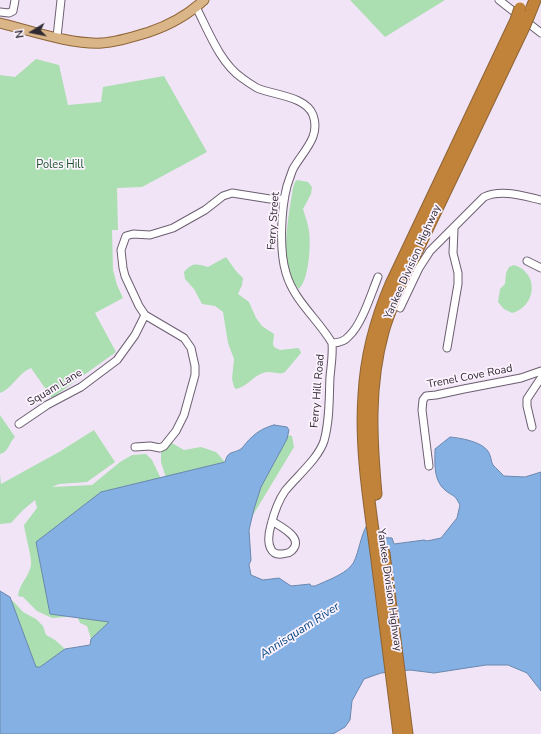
<!DOCTYPE html>
<style>
body{margin:0}
#map{position:relative;width:541px;height:734px;overflow:hidden;background:#f2e4f7;font-family:"Nunito Sans",sans-serif}
canvas{display:block}
.north{position:absolute;left:12px;top:12px;width:40px;height:40px;-webkit-text-stroke:3px #fcf3ff;paint-order:stroke;rotate:260deg;font-size:11px;font-weight:700;line-height:16px;text-align:center;color:#2f2a31}
.north::after{content:'';display:block;margin:auto;width:14px;height:18px;background:#2f2a31;clip-path:polygon(50% 0,100% 100%,50% 72%,0 100%)}
</style>
<div id="map">
<canvas width="541" height="734"></canvas>
<div class="north">N</div>
</div>
<script>
const ctx = document.querySelector('canvas').getContext('2d');
ctx.lineJoin = 'round';
function fillPath(path, color) { ctx.fillStyle = color; ctx.fill(path, 'evenodd'); }
function strokePath(path, color, width, dash) { ctx.strokeStyle = color; ctx.lineWidth = width; ctx.lineCap = dash ? 'butt' : 'round'; ctx.setLineDash(dash || []); ctx.stroke(path); }
function label(font, color, halo, rows, align = 'center') {
  ctx.font = font + ' "Nunito Sans",sans-serif'; ctx.lineWidth = 3.5; ctx.setLineDash([]); ctx.textBaseline = 'middle'; ctx.strokeStyle = halo; ctx.fillStyle = color; for (const [text, x, y, turn = 0] of rows) {
    ctx.save(); ctx.translate(x, y); ctx.rotate((+turn || 0) * Math.PI / 180); ctx.textAlign = isNaN(turn) ? turn : align; if (halo) ctx.strokeText(text, 0, 0); ctx.fillText(text, 0, 0); ctx.restore();
  }
}
fillPath(new Path2D(`
 M 350,0 L 445,0 L 385,37 Z
 M 36,59 L 59,65 L 68,105 L 101,102 L 103,87 L 164,76 L 207,152 L 142,187 L 117,188 L 118,230 L 112,230 L 113,270 L 117,285 L 123,298 L 95,313 L 116,352 L 52,398 L 31,368 C 18,373 13,388 0,393 L 0,75 L 15,77 Z
 M 297,180 L 308,182 L 312,187 L 311,194 L 303,209 C 305,216 308,223 309,231 C 311,245 309,279 299,289 C 277,270 289,214 293,188 L 295,182 Z
 M 226,257 L 236,271 L 243,278 L 242,285 L 238,294 L 249,302 L 256,318 L 262,326 L 274,334 L 273,344 L 274,347 L 280,350 L 298,348 L 300,350 L 301,353 L 285,372 C 279,376 271,370 263,373 C 253,376 247,387 236,389 L 234,387 L 232,379 L 234,359 L 228,343 L 223,312 L 215,306 L 202,304 L 194,289 L 185,279 L 184,272 C 193,262 196,264 208,267 Z
 M 514,265 C 540,273 536,307 512,313 L 504,309 L 498,302 L 500,289 L 505,284 L 506,273 L 509,267 Z
 M 0,415 L 15,437 C 9,442 9,452 0,454 Z
 M 94,430 L 115,462 L 87,482 L 59,484 L 52,487 L 92,485 L 120,462 L 132,455 L 146,454 L 152,460 L 165,487 L 166,478 L 161,462 L 161,453 L 166,445 L 172,443 L 184,450 L 201,447 L 216,452 L 225,462 L 224,464 L 287,435 L 292,436 L 294,447 L 247,525 L 91,639 L 87,626 L 80,623 L 77,616 L 52,618 L 37,611 L 23,597 L 18,596 C 19,584 29,577 31,565 C 32,557 25,534 24,525 L 37,508 L 35,500 L 23,510 L 11,523 L 0,524 L 0,475 L 1,484 L 59,452 Z
 M 0,591 L 15,603 L 23,612 L 36,619 L 43,626 L 46,635 L 55,640 L 65,649 L 62,654 L 0,716 Z`), '#abdeb1');
const water = new Path2D(`
 M 274,425 L 287,427 L 289,430 L 287,439 L 261,487 L 254,509 L 249,530 L 251,560 L 249,565 L 251,575 L 263,580 L 279,578 L 291,586 L 310,584 L 311,586 L 315,586 C 326,581 343,575 351,566 C 358,559 360,536 367,525 L 369,538 L 371,537 L 392,538 L 394,544 L 424,540 L 427,541 L 441,538 L 457,518 L 460,505 C 454,493 453,497 445,490 C 433,480 435,463 435,449 L 450,437 C 461,438 484,442 489,453 C 491,456 491,462 493,465 C 495,467 503,475 504,476 L 525,477 L 541,472 L 541,691 L 527,673 L 508,665 L 486,665 L 434,673 L 410,670 L 381,673 L 364,679 L 352,701 L 350,720 L 345,727 L 333,734 L 0,734 L 0,591 L 10,597 L 36,667 L 40,667 L 65,649 L 90,645 L 91,639 L 109,622 L 50,614 L 36,542 L 101,492 L 225,462 C 228,450 233,454 241,449 C 245,445 248,440 252,437 C 258,431 266,427 274,425 Z`);
fillPath(water, '#84b0e3');
strokePath(water, '#6a88ae', 1);
const minor = new Path2D(`
 M 499,0 L 541,33
 M 196,7 C 208,30 220,63 242,78 C 246,81 252,85 257,88 C 273,95 306,96 313,115 C 321,137 303,151 293,169 C 291,174 289,180 287,186 C 281,209 279,250 286,273 C 294,301 318,319 332,343 C 333,355 331,366 330,377 C 329,398 330,420 324,441 C 318,459 297,476 285,491 C 278,501 274,513 271,525 C 269,532 267,542 271,549 C 274,555 280,555 287,553 C 290,553 294,549 295,546 C 299,535 279,526 272,521
 M 0,12 L 9,13 L 13,11 L 15,0
 M 57,37 L 61,0
 M 527,261 L 541,268
 M 400,308 L 419,268 L 430,251 L 484,197 C 502,189 523,196 541,200
 M 332,343 C 339,343 345,341 349,336 C 362,324 371,294 378,277
 M 447,348 L 458,284 L 458,273 L 453,253 L 454,229
 M 19,424 L 47,405 L 81,387 L 117,360 L 135,335 L 145,315
 M 532,427 L 527,406 L 527,399 L 541,378
 M 135,447 L 150,446 L 160,448 L 164,446 L 176,431 L 184,415 L 195,375 L 195,366 L 191,348 L 184,338 L 145,315 L 139,306 L 125,276 L 123,268 L 121,250 L 126,236 L 133,234 L 150,235 L 173,228 L 205,210 L 223,196 L 232,193 L 270,199 L 284,199
 M 429,466 L 422,410 L 423,400 L 426,396 L 436,395 L 464,389 L 521,378 L 541,371`);
const major = new Path2D(`
 M 0,23 C 29,30 72,45 102,43 C 118,42 133,37 149,32 C 170,25 188,15 204,0`);
const highway = new Path2D(`
 M 529,15 L 535,0
 M 376,494 C 371,439 368,386 383,332 C 388,314 396,297 403,280 L 524,27
 M 384,553 L 407,734
 M 399,734 C 392,676 384,618 377,560 C 370,506 360,450 364,395 C 366,356 376,319 391,284 L 516,20`);
strokePath(minor, '#6b5f70', 9);
strokePath(major, '#8d6436', 11);
strokePath(highway, '#8d6436', 13);
strokePath(minor, '#fff', 7);
strokePath(major, '#d9b588', 9);
strokePath(highway, '#c08339', 11);
const highwayBridge = new Path2D(`
 M 516,20 L 520,8
 M 524,27 L 529,15`);
strokePath(highwayBridge, '#8d6436', 13, []);
strokePath(highwayBridge, '#c08339', 11);
label('11px', '#175226', '#fcf3ff', [
 ["Poles Hill",60,165]
]);
label('11px', '#2f2a31', '#fcf3ff', [
 ["Ferry Street",274,221,-86],
 ["Yankee Division Highway",413,262,-66],
 ["Trenel Cove Road",470,377,-11],
 ["Squam Lane",55,388,-31],
 ["Ferry Hill Road",318,391,-85],
 ["Yankee Division Highway",389,590,82]
]);
label('italic 12px', '#074885', '#fcf3ff', [
 ["Annisquam River",300,631,-33]
]);
</script>
